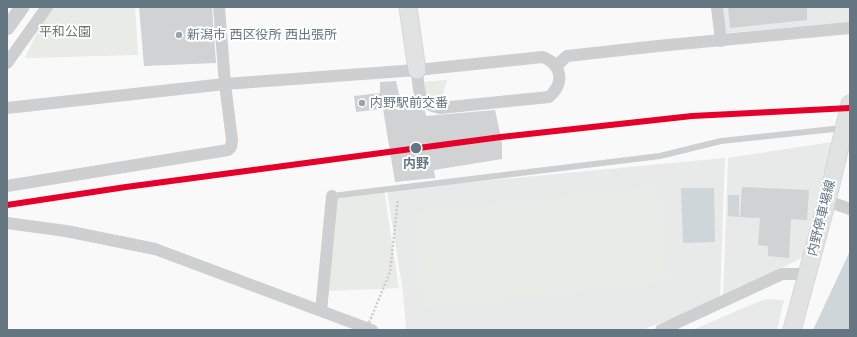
<!DOCTYPE html>
<meta charset="utf-8">
<style>
body{margin:0}
#map{position:relative;width:857px;height:337px;overflow:hidden;background:#f9f9f9;font-family:"Fira Sans",sans-serif}
canvas{display:block}
.frame{position:absolute;inset:0;border:8px solid #657683;pointer-events:none}
</style>
<div id="map">
<canvas width="857" height="337"></canvas>
<div class="frame"></div>
</div>
<script>
const ctx = document.querySelector('canvas').getContext('2d');
ctx.lineJoin = 'round';
function fillPath(path, color) { ctx.fillStyle = color; ctx.fill(path, 'evenodd'); }
function strokePath(path, color, width, dash) { ctx.strokeStyle = color; ctx.lineWidth = width; ctx.lineCap = dash ? 'butt' : 'round'; ctx.setLineDash(dash || []); ctx.stroke(path); }
function label(font, color, halo, rows, align = 'center') {
  ctx.font = font + ' "Fira Sans","Noto Sans JP",sans-serif'; ctx.lineWidth = 4; ctx.setLineDash([]); ctx.textBaseline = 'middle'; ctx.strokeStyle = halo; ctx.fillStyle = color; for (const [text, x, y, turn = 0] of rows) {
    ctx.save(); ctx.translate(x, y); ctx.rotate((+turn || 0) * Math.PI / 180); ctx.textAlign = isNaN(turn) ? turn : align; if (halo) ctx.strokeText(text, 0, 0); ctx.fillText(text, 0, 0); ctx.restore();
  }
}
fillPath(new Path2D(`
 M 723,7 L 850,7 L 850,23 L 725,33 Z
 M 832,142 L 803,257 L 723,298 L 728,158 Z
 M 725,158 L 720,300 L 642,330 L 406,330 L 403,292 L 387,190 Z
 M 765,299 L 784,300 L 777,330 L 692,330 Z`), '#e8e9e9');
fillPath(new Path2D(`
 M 49,7 L 135,7 L 138,55 L 25,58 Z
 M 447,80 L 442,99 C 430,98 425,92 419,82 Z
 M 658,187 L 668,281 L 423,307 L 413,214 Z
 M 384,190 L 399,288 L 328,291 L 335,199 Z`), '#e8ebe6');
fillPath(new Path2D(`
 M 681,188 L 714,188 L 715,242 L 683,243 Z
 M 728,195 L 739,195 L 739,217 L 728,216 Z
 M 850,251 L 850,330 L 813,330 Z`), '#ced6d9');
fillPath(new Path2D(`
 M 139,7 L 212,7 L 216,63 L 144,66 Z
 M 728,7 L 807,7 L 807,20 L 730,28 Z
 M 396,81 L 400,99 L 405,103 L 406,107 L 420,107 L 425,111 L 426,116 L 495,110 L 502,143 L 502,159 L 434,170 L 435,178 L 395,182 L 383,109 L 356,112 L 354,96 L 380,93 L 380,82 Z
 M 742,187 L 809,190 L 807,220 L 791,219 L 789,258 L 768,256 L 768,246 L 758,245 L 760,218 L 740,217 Z`), '#d0d2d3');
const secondary = new Path2D(`
 M 408,7 L 417,70
 M 792,330 L 827,201 L 850,104`);
strokePath(secondary, '#d5d6d7', 19);
strokePath(new Path2D(`
 M 332,196 L 660,156 L 721,141 L 843,128`), '#cecfd0', 6);
strokePath(new Path2D(`
 M 717,7 L 721,41
 M 7,63 L 47,7
 M 556,66 L 567,56 L 658,46 L 850,28
 M 7,108 L 225,84 L 417,70 L 543,57 C 562,65 565,83 549,97 L 440,108 C 416,104 419,89 417,70
 M 7,186 L 228,150 L 231,147 L 232,140 L 225,84 L 219,7
 M 827,201 L 850,209
 M 7,223 L 66,231 L 155,249 L 372,330
 M 321,311 L 332,196
 M 661,330 L 782,274 L 808,274`), '#cecfd0', 12);
strokePath(new Path2D(`
 M 7,28 L 22,7`), '#cecfd0', 15);
strokePath(secondary, '#e1e2e2', 17);
strokePath(new Path2D(`
 M 366,330 L 390,272 L 398,199`), '#cbcccd', 2.5, [2, 2]);
strokePath(new Path2D(`
 M 7,205 L 126,187 L 501,137 L 692,116 L 850,108`), '#e4002b', 6);
for (const [x, y, r, color] of [
 [179,35,4,"#99a4ac"],
 [362,103,4,"#99a4ac"],
 [416,148,6,"#657683"]
]) { const dot = new Path2D(); dot.arc(x, y, r, 0, 2 * Math.PI); ctx.fillStyle = color; ctx.fill(dot); strokePath(dot, '#fff', 1.5); }
label('13px', '#687a64', '#fff', [
 ["平和公園",65,32]
]);
label('13px', '#657683', '#fff', [
 ["新潟市 西区役所 西出張所",187,35],
 ["内野駅前交番",370,103]
], 'left');
label('bold 13px', '#657683', '#fff', [
 ["内野",416,164]
]);
label('13px', '#657683', '#fff', [
 ["内野停車場線",822,218,-76]
]);
</script>
